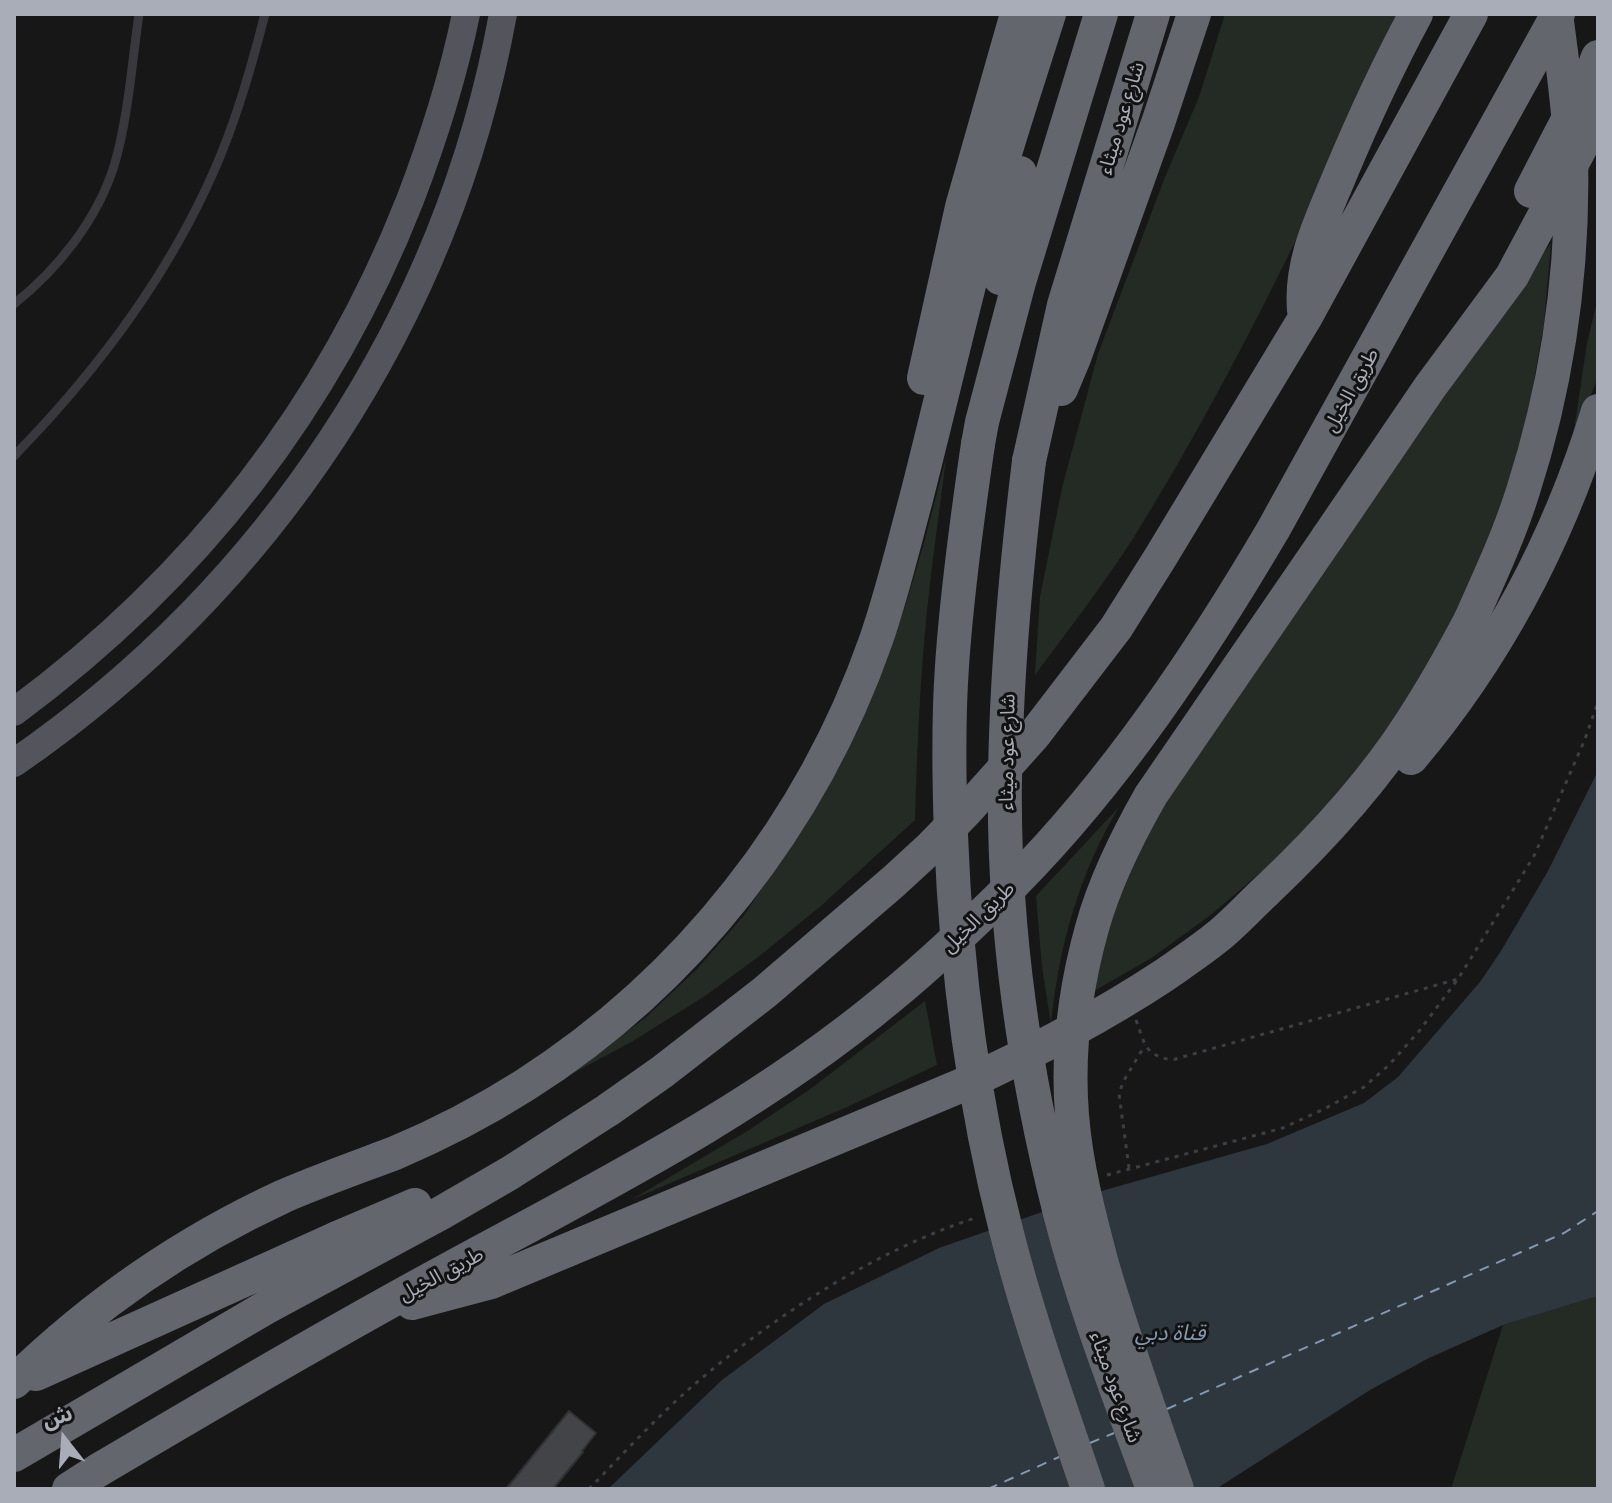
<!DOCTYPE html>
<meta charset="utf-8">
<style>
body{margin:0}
#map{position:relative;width:1612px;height:1503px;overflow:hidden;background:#171718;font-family:Ubuntu,"Noto Sans Arabic",sans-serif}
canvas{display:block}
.frame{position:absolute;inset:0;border:16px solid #a9adb8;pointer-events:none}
.north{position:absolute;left:24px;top:1399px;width:80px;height:80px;-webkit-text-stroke:6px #121213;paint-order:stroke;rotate:343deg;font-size:22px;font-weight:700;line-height:32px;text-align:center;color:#a9adb8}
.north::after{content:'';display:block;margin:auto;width:28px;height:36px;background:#a9adb8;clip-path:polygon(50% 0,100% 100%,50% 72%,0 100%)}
</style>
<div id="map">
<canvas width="1612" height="1503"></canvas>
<div class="frame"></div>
<div class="north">ش</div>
</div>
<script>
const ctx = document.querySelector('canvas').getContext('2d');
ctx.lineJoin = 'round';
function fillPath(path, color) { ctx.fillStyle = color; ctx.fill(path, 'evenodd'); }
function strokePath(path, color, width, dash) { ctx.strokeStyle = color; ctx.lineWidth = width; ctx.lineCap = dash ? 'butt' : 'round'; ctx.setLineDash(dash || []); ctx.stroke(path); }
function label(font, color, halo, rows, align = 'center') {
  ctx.font = font + ' Ubuntu,"Noto Sans Arabic",sans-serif'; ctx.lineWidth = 6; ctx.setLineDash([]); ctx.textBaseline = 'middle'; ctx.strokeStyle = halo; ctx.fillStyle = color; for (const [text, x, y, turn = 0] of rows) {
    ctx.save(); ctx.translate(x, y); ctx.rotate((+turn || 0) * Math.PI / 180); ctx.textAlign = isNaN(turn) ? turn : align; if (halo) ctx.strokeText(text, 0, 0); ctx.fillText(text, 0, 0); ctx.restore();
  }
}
fillPath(new Path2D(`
 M 1225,14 L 1403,14 C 1320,192 1238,370 1134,537 C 1104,584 1069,629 1035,675 L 1040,597 L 1062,488 L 1098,354 L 1165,177 L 1199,97 Z
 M 1551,243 L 1544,323 L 1528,414 L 1506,495 L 1439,660 L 1349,787 L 1274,861 L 1212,914 L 1153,957 L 1089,994 L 1114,896 L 1157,809 L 1361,506 Z
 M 1598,298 L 1598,377 L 1572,443 L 1587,343 Z
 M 946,458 C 940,509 932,560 927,611 C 920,680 917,750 915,820 L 822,905 L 762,954 L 705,996 L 633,1041 L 570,1075 L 645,1018 L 697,969 L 745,914 L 817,804 L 851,742 L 877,683 L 904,610 L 924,543 Z
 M 1119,807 C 1079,874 1059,946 1051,1024 L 1042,967 L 1036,896 Z
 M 925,1001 L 937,1065 L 847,1107 L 631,1200 L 749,1130 L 809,1090 Z
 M 1598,1296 L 1598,1489 L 1451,1489 L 1503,1325 Z`), '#232b24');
fillPath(new Path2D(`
 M 1598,771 L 1598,1296 L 1503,1325 L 1429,1358 L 1370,1390 L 1216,1489 L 608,1489 L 722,1380 L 824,1304 L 939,1248 L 1105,1190 L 1267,1144 L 1364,1103 L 1398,1077 L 1480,982 L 1501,951 L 1548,871 Z`), '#2f373e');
strokePath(new Path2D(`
 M 1167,1409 L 1564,1233 L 1598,1211
 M 1090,1443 L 1114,1433
 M 988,1489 L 1059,1457`), '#8299b1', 2, [10, 8]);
const building = new Path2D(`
 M 569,1411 L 596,1433 L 582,1451 L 583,1452 L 553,1489 L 506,1489 Z`);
fillPath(building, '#434448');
strokePath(building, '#313134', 2);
strokePath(new Path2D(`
 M 1136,1020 C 1145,1044 1144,1055 1172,1060 L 1458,979
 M 1129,1168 L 1119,1094 L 1123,1082 L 1145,1045
 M 1107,1175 L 1283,1128 L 1326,1108 L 1364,1087 L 1389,1065 L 1420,1030 L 1458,979 L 1534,856 L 1585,739 L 1598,702
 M 589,1489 C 621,1456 653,1421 688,1390 C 769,1319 875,1250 978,1217`), '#3e3f44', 3, [4, 6]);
strokePath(new Path2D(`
 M 14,304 C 58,269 97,220 114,166 C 128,120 132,62 139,14
 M 14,456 C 95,373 167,278 214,171 C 236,121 251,68 265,14`), '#38383d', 9);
strokePath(new Path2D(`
 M 14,712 C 194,579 328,409 410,200 C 433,140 453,77 466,14
 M 14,763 C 269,587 447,320 503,14`), '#54555c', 28);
strokePath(new Path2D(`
 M 1531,191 L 1592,73 L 1598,57
 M 1000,278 L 1020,173
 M 1304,310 C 1300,261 1322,219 1340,175 C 1363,120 1388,66 1416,14
 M 924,378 L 962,207 L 1017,14
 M 1061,389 L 1074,358 L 1158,123 L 1194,14
 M 978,444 L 982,422 L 1019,282 L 1101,14
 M 1029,461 L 1064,305 L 1153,14
 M 1328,537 L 1430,387 L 1512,276 L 1598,115
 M 1411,758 C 1497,656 1559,538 1598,411
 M 412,1303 L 491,1282 L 960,1086 C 1030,1054 1098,1019 1163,976 C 1183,962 1203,949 1222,933 C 1237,920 1251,905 1266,891 C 1320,840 1372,784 1412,721 C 1433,689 1452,655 1470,621
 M 36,1374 L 335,1239 L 415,1205
 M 14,1382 C 93,1305 184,1242 284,1196 C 321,1180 358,1167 395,1153 C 440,1134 484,1111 525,1085 C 688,981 812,823 876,640 C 892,594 903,547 916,499 C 940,405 962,310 987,215 C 1005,148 1028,81 1049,14
 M 14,1455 L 265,1308 L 441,1213 L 510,1173 L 608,1110 L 662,1072 L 765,992 L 893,882 L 930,848 L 966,811 L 1034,735 L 1116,628 L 1160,558 L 1305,318 L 1471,14
 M 69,1489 L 97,1471 C 214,1402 331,1333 451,1268 C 602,1186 756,1109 889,998 C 933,962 974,923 1014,883 C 1116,780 1200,654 1273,530 L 1558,14`), '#64666e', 34);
strokePath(new Path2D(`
 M 978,444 C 967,519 957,591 952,666 C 948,722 949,779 951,835 C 956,968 973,1101 1006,1230 C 1028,1318 1059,1403 1088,1489
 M 1029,461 C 1016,568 1006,674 1005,781 C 1003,925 1025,1075 1060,1213 C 1084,1307 1120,1398 1153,1489
 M 1470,621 C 1489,578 1509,536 1523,491 C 1558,382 1574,268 1571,154 C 1569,107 1562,60 1556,14
 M 1177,1489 C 1151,1414 1124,1340 1102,1264 C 1089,1215 1076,1166 1072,1115 C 1067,1052 1075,989 1092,928 C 1105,881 1127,837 1151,795 L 1328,537`), '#64666e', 34);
label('20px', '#a9adb8', '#121213', [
 ["شارع عود ميثاء",1121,118,-73],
 ["طريق الخيل",1351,390,-61],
 ["شارع عود ميثاء",1007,752,-89],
 ["طريق الخيل",978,917,-44],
 ["طريق الخيل",441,1274,-28],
 ["شارع عود ميثاء",1116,1387,70]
]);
label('italic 22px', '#8299b1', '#121213', [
 ["قناة دبي",1170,1333]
]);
</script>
